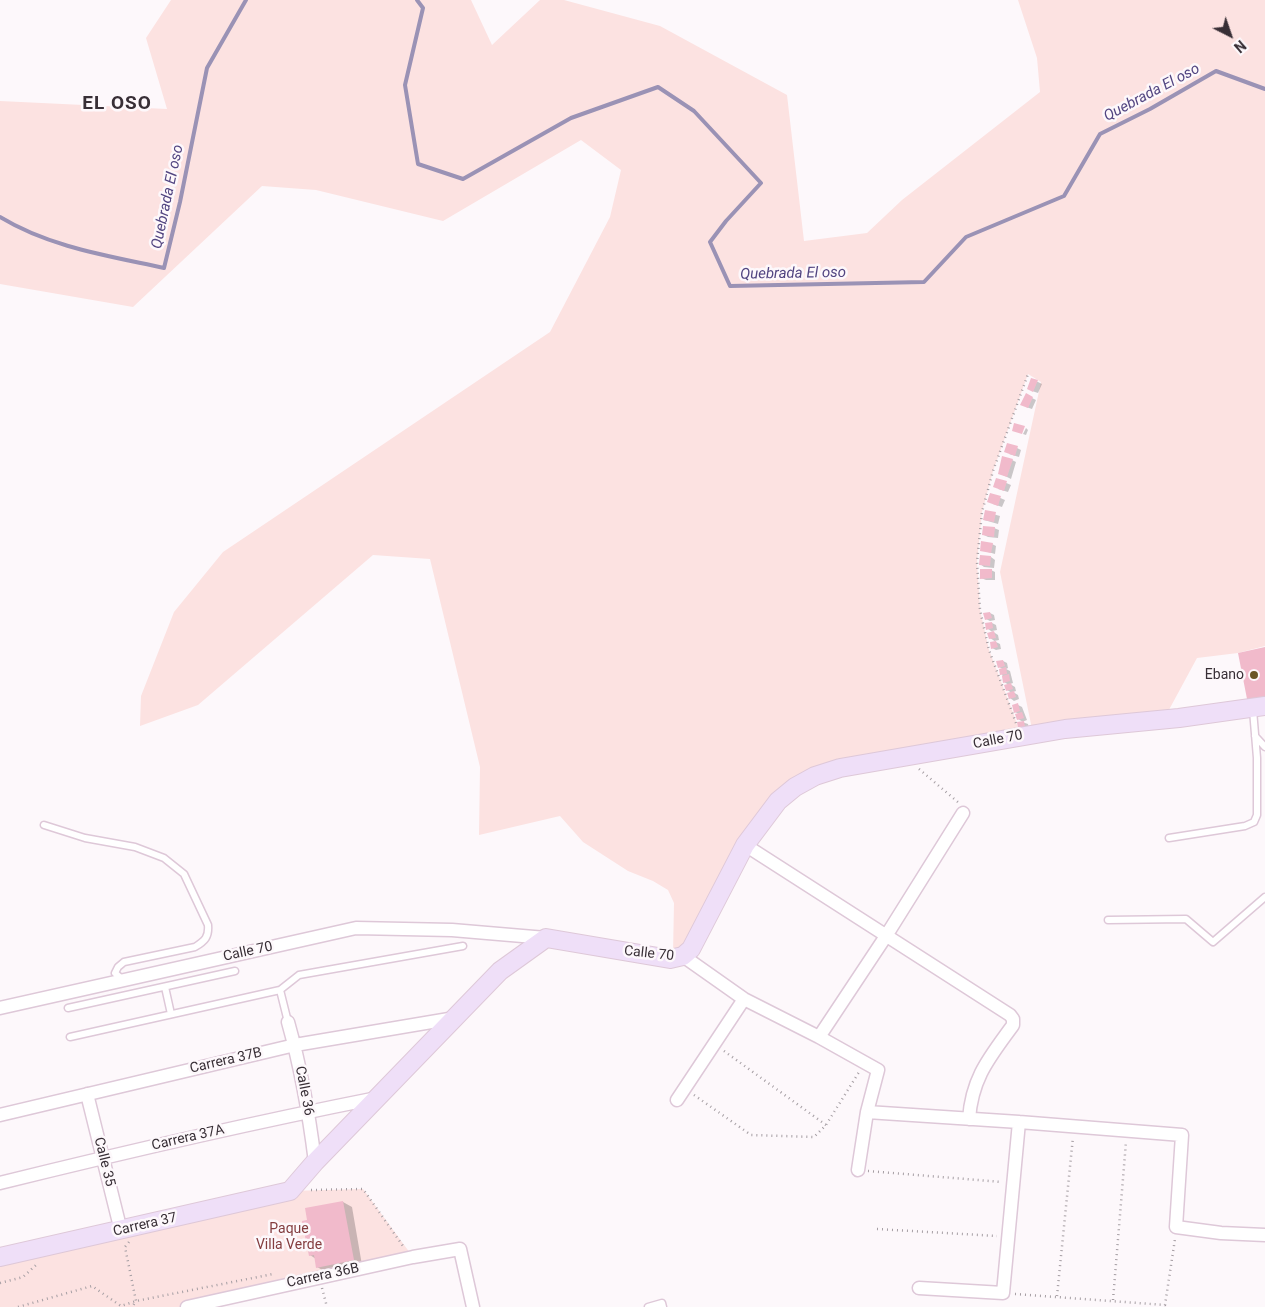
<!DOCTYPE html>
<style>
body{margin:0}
#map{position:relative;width:1265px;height:1307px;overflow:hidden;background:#fdf8fb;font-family:Roboto,sans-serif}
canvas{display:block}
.north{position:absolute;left:1205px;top:10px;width:50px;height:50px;-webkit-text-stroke:4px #fdf8fb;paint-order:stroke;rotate:139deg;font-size:14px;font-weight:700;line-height:20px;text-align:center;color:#382f36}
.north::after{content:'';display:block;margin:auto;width:18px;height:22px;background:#382f36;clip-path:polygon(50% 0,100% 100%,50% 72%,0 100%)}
</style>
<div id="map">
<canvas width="1265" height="1307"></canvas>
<div class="north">N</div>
</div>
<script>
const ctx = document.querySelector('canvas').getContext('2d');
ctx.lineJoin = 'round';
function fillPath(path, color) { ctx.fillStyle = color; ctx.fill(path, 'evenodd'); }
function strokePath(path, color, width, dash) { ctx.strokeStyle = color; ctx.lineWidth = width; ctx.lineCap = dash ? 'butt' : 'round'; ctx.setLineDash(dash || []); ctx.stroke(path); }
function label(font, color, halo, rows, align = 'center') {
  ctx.font = font + ' Roboto,sans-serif'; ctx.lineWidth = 5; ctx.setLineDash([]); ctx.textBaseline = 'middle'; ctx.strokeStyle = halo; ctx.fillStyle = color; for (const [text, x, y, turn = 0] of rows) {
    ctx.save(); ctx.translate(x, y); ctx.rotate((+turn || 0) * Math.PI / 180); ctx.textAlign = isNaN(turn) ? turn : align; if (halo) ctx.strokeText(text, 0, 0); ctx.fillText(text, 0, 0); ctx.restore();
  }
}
fillPath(new Path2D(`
 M 171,0 L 471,0 L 492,45 L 540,0 L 564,0 L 660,26 L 787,95 L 804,241 L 867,233 L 902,200 L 1040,92 L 1037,58 L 1018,0 L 1265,0 L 1265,646 L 1238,653 L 1197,658 L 1164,719 L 1020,737 L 795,787 L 711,910 L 691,949 L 673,954 L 674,903 L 668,890 L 653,881 L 628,871 L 583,842 L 560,816 L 479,835 L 480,767 L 430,559 L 373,555 L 198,705 L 140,726 L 141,696 L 174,612 L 223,552 L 550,332 L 610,217 L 621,170 L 581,140 L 443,221 L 316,190 L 262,186 L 133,307 L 0,284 L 0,101 L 167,109 L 146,38 ZM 1028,374 L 1041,382 L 1000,572 L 1033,734 L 1020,736 L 1015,718 L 989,650 L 980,610 L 977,562 L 982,512 L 993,471 Z
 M 363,1189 L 413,1257 L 187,1307 L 0,1307 L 0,1257 L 290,1191 Z`), '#fce2e1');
fillPath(new Path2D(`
 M 1032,379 L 1042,384 L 1038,393 L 1032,391 Z
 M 1032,398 L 1036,400 L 1032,409 L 1026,407 Z
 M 1026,428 L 1028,430 L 1026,435 L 1023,434 Z
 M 1017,448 L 1021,450 L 1019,457 L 1009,454 Z
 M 1012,460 L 1016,462 L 1011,479 L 1003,475 Z
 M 997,479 L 1011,485 L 1008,492 L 998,489 Z
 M 991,494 L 1005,500 L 1002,507 L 993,504 Z
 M 986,512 L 1000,516 L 998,524 L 984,520 Z
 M 994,528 L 999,530 L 998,538 L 988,537 L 984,535 Z
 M 992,544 L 996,546 L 995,554 L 981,550 Z
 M 991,557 L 995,560 L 994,568 L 984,567 L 980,564 Z
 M 991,570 L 995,572 L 995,580 L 986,580 L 981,578 Z
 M 990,613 L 994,615 L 995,620 L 990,621 L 986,619 Z
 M 992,623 L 996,625 L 997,630 L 992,631 L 998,635 L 999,640 L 994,641 L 1000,644 L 1001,649 L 996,650 L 992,648 L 996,642 L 990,638 L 994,633 L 988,629 Z
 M 1003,661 L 1007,663 L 1008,668 L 1006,669 L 1010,671 L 1013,683 L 1010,684 L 1015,687 L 1016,691 L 1013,692 L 1018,695 L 1019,699 L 1014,701 L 1010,698 L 1012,693 L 1007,690 L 1009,685 L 1004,682 L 1001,670 L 1003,669 L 999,667 Z
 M 1018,705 L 1022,707 L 1027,720 L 1022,722 L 1028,724 L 1029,729 L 1025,738 L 1023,722 L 1018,719 L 1019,714 L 1015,712 Z
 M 343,1202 L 352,1207 L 362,1265 L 326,1272 L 317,1267 L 316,1259 L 310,1255 Z`), '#0003');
strokePath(new Path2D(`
 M 417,0 L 423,8 L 405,85 L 418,164 L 463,179 L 571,118 L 658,87 L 694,111 L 761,183 L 726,221 L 710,242 L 730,286 L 924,282 L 966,237 L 1064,196 L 1100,134 L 1150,109 L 1216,71 L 1265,89
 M 0,217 C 49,247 109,256 164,268 L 180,202 L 207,68 L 246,0`), '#9a92b5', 4);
fillPath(new Path2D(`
 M 1031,378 L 1038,380 L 1033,392 L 1027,389 Z
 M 1026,393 L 1033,397 L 1028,408 L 1020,405 Z
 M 1014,423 L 1025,426 L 1022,434 L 1012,431 Z
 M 1007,443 L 1018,446 L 1015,456 L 1004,452 Z
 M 1002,456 L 1013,459 L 1007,477 L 998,474 Z
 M 996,478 L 1007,481 L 1004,491 L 993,487 Z
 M 990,493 L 1001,496 L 998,506 L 987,502 Z
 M 985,510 L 996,512 L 994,522 L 983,520 Z
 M 983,526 L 995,527 L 994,537 L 982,535 Z
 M 981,541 L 993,543 L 991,553 L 980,551 Z
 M 980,555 L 991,556 L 990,566 L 979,565 Z
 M 980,569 L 992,569 L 992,578 L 980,579 Z
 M 990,612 L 992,618 L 985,620 L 983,613 Z
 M 992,622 L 993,628 L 986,630 L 985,623 Z
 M 994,631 L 996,638 L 989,639 L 987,633 Z
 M 996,641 L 998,647 L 991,649 L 990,642 Z
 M 1265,647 L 1265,698 L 1248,704 L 1238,653 Z
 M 1003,660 L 1005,666 L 998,668 L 996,661 Z
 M 1006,667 L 1007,674 L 1000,675 L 999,669 Z
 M 1009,674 L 1010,681 L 1003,683 L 1002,676 Z
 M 1011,683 L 1013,689 L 1006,691 L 1004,685 Z
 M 1014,691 L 1016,697 L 1009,699 L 1007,693 Z
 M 1018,703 L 1020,711 L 1014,713 L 1012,705 Z
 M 1022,712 L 1024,718 L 1017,720 L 1015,714 Z
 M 1024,721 L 1025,727 L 1018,729 L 1017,722 Z
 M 343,1201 L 354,1260 L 316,1268 L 314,1255 L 309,1256 L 302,1221 L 307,1220 L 305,1208 Z`), '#f1bacb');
const lane = new Path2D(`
 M 1255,736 L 1265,747
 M 44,825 L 85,838 L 135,847 L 164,858 L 184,874 L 208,925 C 209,937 205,941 195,947 L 124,962 L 118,967 L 115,973 L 123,980
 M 1169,838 L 1245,826 L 1254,822 L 1257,815 L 1257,758 L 1253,710
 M 1108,920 L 1186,919 L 1213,942 L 1265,897
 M 165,987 L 171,1014
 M 280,990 L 288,1022
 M 68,1008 L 235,971
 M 70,1037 L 280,990 L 299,975 L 463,946
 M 648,1307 L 662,1303 L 663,1307`);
const street = new Path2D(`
 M 745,845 L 1010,1015 L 1013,1019 L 1013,1025 C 990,1057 972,1077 969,1119
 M 683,956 L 744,999 L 819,1037 L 878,1070 L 867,1112 L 858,1170
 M 0,1008 L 356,928 L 452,930 L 546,938
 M 288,1022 C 301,1068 309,1114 315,1162
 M 819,1037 L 886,936 L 963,813
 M 87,1094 L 121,1231
 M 677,1100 L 744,999
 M 867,1112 L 1019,1122 L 1182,1135 L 1176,1227 L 1221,1233 L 1265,1235
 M 0,1115 L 295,1045 L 455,1018
 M 0,1183 C 125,1152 251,1123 377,1098
 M 919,1288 L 1003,1293 L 1019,1122
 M 187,1307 L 413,1257 L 460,1249 L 473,1307`);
const secondary = new Path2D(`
 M 0,1257 L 290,1191 L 315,1162 L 500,971 L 546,938 L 670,959 L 683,956 L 691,949 L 745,845 L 778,801 L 795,787 L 815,776 L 840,768 L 886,760 L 1065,729 L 1179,718 L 1265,706`);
strokePath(lane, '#dec8d8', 9);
strokePath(street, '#dec8d8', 15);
strokePath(secondary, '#dec8d8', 20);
strokePath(new Path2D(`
 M 1016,723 L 989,650 L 980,610 L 977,562 L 982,512 L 993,471 L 1028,374
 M 919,769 L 959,803
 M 724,1051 L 826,1125
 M 694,1095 L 751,1135 L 814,1137 L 826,1125 L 859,1072
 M 868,1171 L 1002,1182
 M 311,1190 L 363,1189 L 403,1246
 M 877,1229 L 997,1236
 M 129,1242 L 125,1247 L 136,1301 L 132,1307
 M 0,1283 L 23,1277 L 36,1265
 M 322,1288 L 327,1307
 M 1015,1294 L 1165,1305 L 1175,1239
 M 1057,1296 L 1073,1137
 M 1113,1300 L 1126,1142
 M 18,1307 L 92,1286 L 121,1306 L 136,1301 L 273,1274`), '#a59ea3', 2.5, [1, 4]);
strokePath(lane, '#fff', 6);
strokePath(street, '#fff', 12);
strokePath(secondary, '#efdff8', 18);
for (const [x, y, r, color] of [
 [1254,675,5,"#6b5625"]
]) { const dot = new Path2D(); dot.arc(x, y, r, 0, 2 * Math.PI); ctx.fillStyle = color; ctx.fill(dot); strokePath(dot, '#fdf8fb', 2); }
label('14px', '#382f36', '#fdf8fb', [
 ["Ebano",1244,675]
], 'right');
label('14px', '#382f36', '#fdf8fb', [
 ["Calle 70",998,740,-11],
 ["Calle 70",248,952,-12],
 ["Calle 70",649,954,6],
 ["Carrera 37B",226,1061,-13],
 ["Calle 36",304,1091,79],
 ["Carrera 37A",188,1138,-13],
 ["Calle 35",104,1162,76],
 ["Carrera 37",145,1225,-13],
 ["Carrera 36B",323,1276,-12]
]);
label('14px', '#843d3f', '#fdf8fb', [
 ["Paque",289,1229],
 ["Villa Verde",289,1245]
]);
label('italic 15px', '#524581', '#fdf8fb', [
 ["Quebrada El oso",1152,93,-28],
 ["Quebrada El oso",168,197,-78],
 ["Quebrada El oso",793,274,-1]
]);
ctx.letterSpacing = '1px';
label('bold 19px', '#382f36', '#fdf8fb', [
 ["EL OSO",117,104]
]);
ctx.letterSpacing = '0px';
</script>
